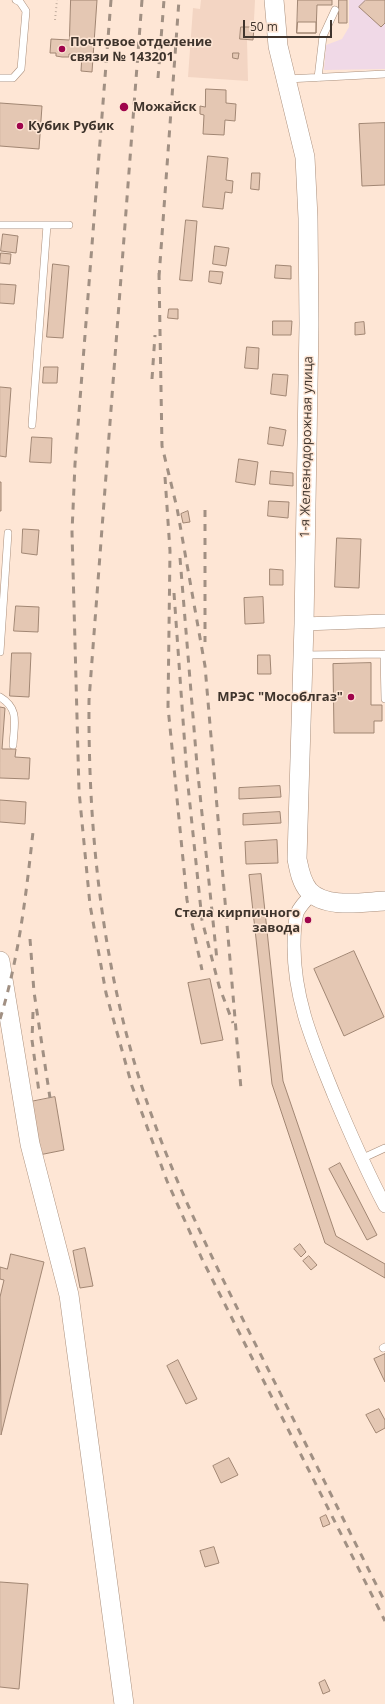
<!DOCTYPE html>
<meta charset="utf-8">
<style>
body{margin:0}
#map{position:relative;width:385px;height:1704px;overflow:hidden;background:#fee6d5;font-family:"Open Sans",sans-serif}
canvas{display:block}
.scale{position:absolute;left:243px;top:20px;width:89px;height:18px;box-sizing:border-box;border:2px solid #3f342c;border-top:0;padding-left:5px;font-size:12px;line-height:14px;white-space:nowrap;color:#3f342c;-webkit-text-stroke:3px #fee6d5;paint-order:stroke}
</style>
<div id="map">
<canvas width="385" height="1704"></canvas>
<div class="scale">50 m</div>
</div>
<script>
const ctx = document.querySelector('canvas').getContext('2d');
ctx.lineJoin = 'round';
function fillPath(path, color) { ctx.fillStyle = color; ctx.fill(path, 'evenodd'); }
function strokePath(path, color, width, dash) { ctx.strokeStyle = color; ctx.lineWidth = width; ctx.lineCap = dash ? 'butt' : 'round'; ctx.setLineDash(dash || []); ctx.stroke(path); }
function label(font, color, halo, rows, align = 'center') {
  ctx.font = font + ' "Open Sans",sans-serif'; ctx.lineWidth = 3; ctx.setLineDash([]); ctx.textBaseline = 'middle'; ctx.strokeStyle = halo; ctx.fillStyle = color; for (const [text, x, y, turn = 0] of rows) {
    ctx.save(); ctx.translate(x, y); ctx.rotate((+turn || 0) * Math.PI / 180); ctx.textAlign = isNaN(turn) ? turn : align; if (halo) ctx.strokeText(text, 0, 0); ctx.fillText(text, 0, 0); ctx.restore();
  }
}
fillPath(new Path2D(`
 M 349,0 L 385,0 L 385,69 L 324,70 L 326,45 L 342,39 L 349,27 Z`), '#f0d9e7');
fillPath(new Path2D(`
 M 201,0 L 255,0 L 253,40 L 247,40 L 248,81 L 188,77 L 193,8 L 200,9 Z`), '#f3d5c3');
const building = new Path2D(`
 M 71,0 L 97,0 L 92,72 L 81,71 L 82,55 L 69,54 L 69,57 L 62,57 L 56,56 L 56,53 L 50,53 L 51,39 L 69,40 Z
 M 298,0 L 332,0 L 332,5 L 317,5 L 316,33 L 297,33 Z
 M 339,0 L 347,0 L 347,23 L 339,23 Z
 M 366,0 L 385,0 L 385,23 L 381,27 L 359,7 Z
 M 298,22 L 316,22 L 316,33 L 297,33 Z
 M 241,27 L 254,27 L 253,40 L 240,39 Z
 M 233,53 L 239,53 L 238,59 L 233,58 Z
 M 206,89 L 226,90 L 226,103 L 236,104 L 235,121 L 225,120 L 224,135 L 203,134 L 204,115 L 200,114 L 200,106 L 205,107 Z
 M 0,103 L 42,106 L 39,149 L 0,146 Z
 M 385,123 L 385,185 L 362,186 L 359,124 Z
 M 208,156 L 228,158 L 226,180 L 233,181 L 232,193 L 225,192 L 223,209 L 203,207 Z
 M 252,173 L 260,173 L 259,190 L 251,189 Z
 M 186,220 L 197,221 L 192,281 L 180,280 Z
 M 3,234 L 18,236 L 16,253 L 1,251 Z
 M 215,246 L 229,248 L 226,266 L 213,264 Z
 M 1,253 L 11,254 L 10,264 L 0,263 Z
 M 53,264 L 69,266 L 63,338 L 47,337 Z
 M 276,265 L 291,266 L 291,279 L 275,278 Z
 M 210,271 L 223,272 L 221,284 L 209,282 Z
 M 0,284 L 16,285 L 14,304 L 0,303 Z
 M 169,309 L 178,309 L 178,319 L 168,318 Z
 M 273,321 L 292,321 L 291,335 L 273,335 Z
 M 364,322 L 365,334 L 355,335 L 355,323 Z
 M 247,347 L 259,348 L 258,369 L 245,368 Z
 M 44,367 L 58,367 L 57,383 L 43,383 Z
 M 273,374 L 288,375 L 286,396 L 271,394 Z
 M 0,387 L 11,388 L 6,457 L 0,456 Z
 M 270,427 L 286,430 L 283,446 L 268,444 Z
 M 32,437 L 52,438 L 51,463 L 30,462 Z
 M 239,459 L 258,462 L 255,485 L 236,482 Z
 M 271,471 L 293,473 L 293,486 L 270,484 Z
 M 0,482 L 1,482 L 1,511 L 0,511 Z
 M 269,501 L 289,502 L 288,518 L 268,516 Z
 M 188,511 L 190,522 L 183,523 L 181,514 Z
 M 23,529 L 39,530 L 37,555 L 22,553 Z
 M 337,538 L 361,539 L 359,588 L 335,587 Z
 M 270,569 L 283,570 L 283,585 L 270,585 Z
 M 263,597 L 264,623 L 245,624 L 244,598 Z
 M 16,606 L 39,607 L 38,632 L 14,631 Z
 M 12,653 L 31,653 L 29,697 L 10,696 Z
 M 258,655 L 270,655 L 271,674 L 258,674 Z
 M 371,663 L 371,705 L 382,705 L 382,721 L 374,721 L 374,733 L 334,733 L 333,664 Z
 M 0,707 L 5,708 L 2,749 L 16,749 L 15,757 L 30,758 L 29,779 L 0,778 Z
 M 280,786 L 281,797 L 239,799 L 239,788 Z
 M 0,800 L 26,802 L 25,824 L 0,822 Z
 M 280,812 L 281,823 L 243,825 L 243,814 Z
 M 277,840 L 278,863 L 246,864 L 245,842 Z
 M 261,874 L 283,1081 L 336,1236 L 385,1264 L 385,1278 L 325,1243 L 272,1084 L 249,875 Z
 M 354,951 L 384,1017 L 344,1036 L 314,969 Z
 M 210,979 L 223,1040 L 201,1044 L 188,983 Z
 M 55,1097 L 64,1150 L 39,1155 L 30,1102 Z
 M 340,1163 L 377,1235 L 367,1240 L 329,1169 Z
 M 300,1244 L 306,1252 L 301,1257 L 294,1249 Z
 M 85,1248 L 93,1286 L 80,1288 L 73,1251 Z
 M 11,1254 L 44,1262 L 1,1435 L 0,1297 L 4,1280 L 0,1279 L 0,1267 L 7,1269 Z
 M 309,1256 L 317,1265 L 311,1270 L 303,1261 Z
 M 385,1354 L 385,1382 L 374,1359 Z
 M 178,1360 L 197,1399 L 186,1404 L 167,1366 Z
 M 379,1409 L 385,1420 L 385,1428 L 376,1433 L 366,1415 Z
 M 229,1458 L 238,1475 L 221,1483 L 213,1466 Z
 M 326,1515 L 330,1524 L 323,1527 L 320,1518 Z
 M 214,1547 L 219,1563 L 205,1567 L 200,1551 Z
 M 0,1582 L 28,1584 L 19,1689 L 0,1687 Z
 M 325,1680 L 330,1691 L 323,1694 L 319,1683 Z`);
fillPath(building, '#e4c7b3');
strokePath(building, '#a18673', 1);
const lane = new Path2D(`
 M 0,78 L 13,78 L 21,69 L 26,11 L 20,2 L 16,0
 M 318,78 L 323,36 L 335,10
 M 287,79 L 385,74
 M 0,225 L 69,225
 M 32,425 L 47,225
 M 0,652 L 8,533
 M 384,654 L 385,699
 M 303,655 L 385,654
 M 0,697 C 20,709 14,724 13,745
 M 361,1159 L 385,1148
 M 383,1348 L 385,1347`);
const street = new Path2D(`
 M 304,624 L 385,621
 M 312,894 C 307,899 300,906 297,913 C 294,924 294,935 294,946 C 294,1001 314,1045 334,1095 C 350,1133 366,1170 385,1206`);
const secondary = new Path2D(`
 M 274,0 L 278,46 L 305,157 L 308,218 L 309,324 L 304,624 L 297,859 C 299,869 301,882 309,891 C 326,909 363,902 385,901
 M 0,961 L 30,1144 L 69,1295 L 124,1704`);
strokePath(lane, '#aa8f7c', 8);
strokePath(street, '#aa8f7c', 14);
strokePath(secondary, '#aa8f7c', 20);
strokePath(new Path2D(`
 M 55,20 L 57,0`), '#c3afa1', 2, [1, 3]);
strokePath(lane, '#fff', 7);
strokePath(street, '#fff', 13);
strokePath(secondary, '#fff', 19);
strokePath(new Path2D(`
 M 111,0 L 75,464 L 72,532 L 79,791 L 90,905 L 106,993 L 132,1086 L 167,1181 L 202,1259 L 385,1621
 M 142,0 L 89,700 C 88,836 103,976 148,1105 C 181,1200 227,1288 272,1377 C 310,1452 347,1527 385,1602
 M 158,78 L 164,0
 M 159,273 L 162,446 L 177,508 L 205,666 L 241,1089
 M 159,277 L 179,0
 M 152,379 L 155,335
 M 165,477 L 170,551 L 168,707 L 187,900 L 202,970
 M 205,510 L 205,642
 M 180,558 L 197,765 L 217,960
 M 174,593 L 187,776 L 202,920 L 219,986 L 233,1023
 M 30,939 L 34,992 L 50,1098
 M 33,1012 L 32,1040 L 39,1092
 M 0,1019 C 19,958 26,895 33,832`), '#a19083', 3, [7, 7]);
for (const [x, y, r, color] of [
 [62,49,4,"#9f054c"],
 [124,107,5,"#9f054c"],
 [20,126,4,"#9f054c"],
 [351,697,4,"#9f054c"],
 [308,920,4,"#9f054c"]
]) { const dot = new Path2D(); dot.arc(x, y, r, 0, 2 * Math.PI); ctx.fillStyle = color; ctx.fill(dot); strokePath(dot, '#fee6d5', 1.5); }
label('bold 13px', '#3f342c', '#fee6d5', [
 ["Почтовое отделение",70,42],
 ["связи № 143201",70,57],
 ["Можайск",133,107],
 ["Кубик Рубик",28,126],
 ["МРЭС \"Мособлгаз\"",343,697,"right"],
 ["Стела кирпичного",300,913,"right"],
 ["завода",300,928,"right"]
], 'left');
label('13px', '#3f342c', '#fee6d5', [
 ["1-я Железнодорожная улица",307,447,-89]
]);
</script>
